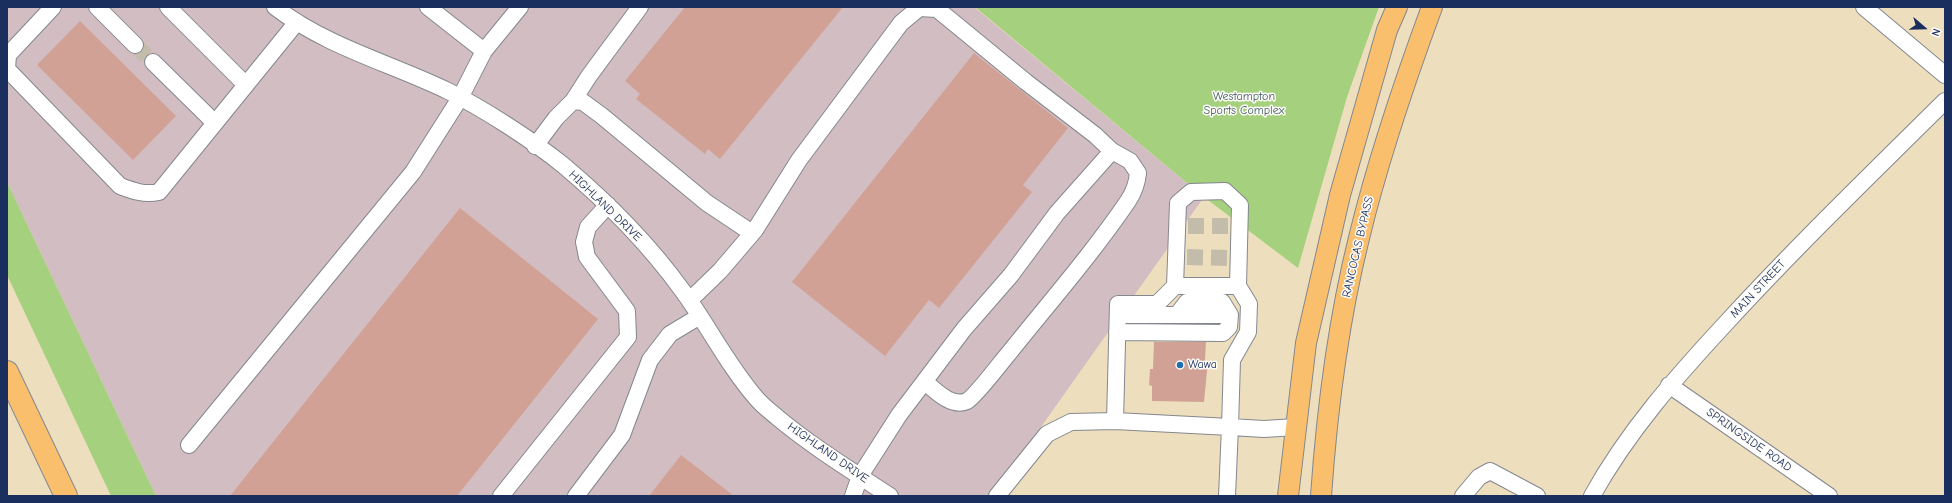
<!DOCTYPE html>
<style>
body{margin:0}
#map{position:relative;width:1952px;height:503px;overflow:hidden;background:#eddfbe;font-family:"Comic Neue",sans-serif}
canvas{display:block}
.frame{position:absolute;inset:0;border:8px solid #1b2f5e;pointer-events:none}
.north{position:absolute;left:1904px;top:8px;width:40px;height:40px;-webkit-text-stroke:3px #fdfcf7;paint-order:stroke;rotate:110deg;font-size:11px;font-weight:700;line-height:16px;text-align:center;color:#1b2f5e}
.north::after{content:'';display:block;margin:auto;width:14px;height:18px;background:#1b2f5e;clip-path:polygon(50% 0,100% 100%,50% 72%,0 100%)}
</style>
<div id="map">
<canvas width="1952" height="503"></canvas>
<div class="frame"></div>
<div class="north">N</div>
</div>
<script>
const ctx = document.querySelector('canvas').getContext('2d');
ctx.lineJoin = 'round';
function fillPath(path, color) { ctx.fillStyle = color; ctx.fill(path, 'evenodd'); }
function strokePath(path, color, width, dash) { ctx.strokeStyle = color; ctx.lineWidth = width; ctx.lineCap = dash ? 'butt' : 'round'; ctx.setLineDash(dash || []); ctx.stroke(path); }
function label(font, color, halo, rows, align = 'center') {
  ctx.font = font + ' "Comic Neue",sans-serif'; ctx.lineWidth = 3; ctx.setLineDash([]); ctx.textBaseline = 'middle'; ctx.strokeStyle = halo; ctx.fillStyle = color; for (const [text, x, y, turn = 0] of rows) {
    ctx.save(); ctx.translate(x, y); ctx.rotate((+turn || 0) * Math.PI / 180); ctx.textAlign = isNaN(turn) ? turn : align; if (halo) ctx.strokeText(text, 0, 0); ctx.fillText(text, 0, 0); ctx.restore();
  }
}
fillPath(new Path2D(`
 M 7,7 L 974,7 L 1204,197 L 992,496 L 156,496 L 7,182 Z`), '#d2bec2');
fillPath(new Path2D(`
 M 975,7 L 1379,7 L 1347,97 L 1298,268 L 1204,197 Z
 M 7,182 L 156,496 L 111,496 L 7,275 Z`), '#a5d07d');
fillPath(new Path2D(`
 M 685,7 L 843,7 L 720,159 L 708,149 L 705,154 L 636,99 L 640,94 L 625,81 Z
 M 80,21 L 176,116 L 133,160 L 37,65 Z
 M 974,53 L 1068,128 L 1023,185 L 1032,192 L 939,308 L 929,300 L 885,356 L 792,282 Z
 M 460,208 L 598,319 L 457,496 L 230,496 Z
 M 1154,342 L 1206,342 L 1205,361 L 1208,361 L 1204,402 L 1152,401 L 1152,386 L 1149,385 L 1150,369 L 1153,369 Z
 M 681,455 L 734,496 L 649,496 Z`), '#d2a196');
strokePath(new Path2D(`
 M 135,45 L 153,62
 M 1188,226 L 1229,226
 M 1187,257 L 1228,258`), '#c3bcab', 16, [16, 8]);
const minor = new Path2D(`
 M 53,7 L 8,55 L 7,69 L 120,186 C 133,191 144,195 159,192 L 297,22
 M 97,7 L 135,45
 M 168,7 L 246,85
 M 275,7 C 327,47 390,63 448,91 C 484,109 532,140 563,165 C 607,202 648,243 682,290 C 708,325 728,366 757,399 C 763,406 771,412 778,418 C 813,447 852,471 890,496
 M 428,7 L 484,51
 M 1864,7 L 1945,75
 M 153,62 L 215,123
 M 573,101 L 589,76 L 640,7
 M 535,146 L 556,118 L 573,101 L 583,102 L 602,116 L 707,203 L 752,233
 M 1175,286 L 1178,203 L 1191,192 L 1225,191 L 1240,205 L 1238,286
 M 690,300 L 720,271 L 755,230 L 799,160 L 901,23 L 919,8 L 937,9 L 1026,82 L 1095,135 L 1112,151 L 1057,213 L 1011,275 L 964,329 L 899,415 L 860,476 L 853,496
 M 1118,315 L 1230,315
 M 1117,332 L 1223,333 L 1229,327 L 1230,315 L 1222,302 L 1187,302 L 1177,315
 M 925,382 C 936,391 952,408 967,401 C 975,397 1002,361 1009,353 C 1049,303 1092,254 1128,201 C 1134,192 1137,184 1138,173 L 1130,161 L 1112,151
 M 1669,385 L 1829,496
 M 189,445 L 413,172 L 460,98 L 484,51 L 520,7
 M 501,496 L 628,337 L 627,311 L 587,257 L 584,242 L 588,227 L 608,205
 M 576,496 L 622,435 L 650,360 L 670,334 L 700,316
 M 997,496 L 1047,434 L 1071,422 L 1115,421 L 1118,304 L 1157,304 L 1175,286 L 1238,286 L 1249,304 L 1248,332 L 1232,360 L 1230,427 L 1115,421
 M 1227,496 L 1230,427 L 1264,429 L 1296,427
 M 1463,496 L 1479,477 L 1490,471 L 1537,496
 M 1592,496 C 1628,431 1676,377 1727,322 C 1797,246 1871,174 1945,101`);
const major = new Path2D(`
 M 1288,496 L 1306,343 L 1340,195 L 1387,30 L 1397,7
 M 1321,496 C 1327,410 1338,322 1359,238 C 1378,159 1404,83 1432,7`);
const highway = new Path2D(`
 M 7,372 L 66,496`);
strokePath(minor, '#84878e', 18);
strokePath(major, '#84878e', 22);
strokePath(highway, '#84878e', 24);
strokePath(minor, '#fff', 16);
strokePath(major, '#f9bf6d', 20);
strokePath(highway, '#f9bf6d', 22);
for (const [x, y, r, color] of [
 [1180,365,4,"#1f6fb2"]
]) { const dot = new Path2D(); dot.arc(x, y, r, 0, 2 * Math.PI); ctx.fillStyle = color; ctx.fill(dot); strokePath(dot, '#fdfcf7', 1.5); }
label('12px', '#445f67', '#fdfcf7', [
 ["Westampton",1244,97],
 ["Sports Complex",1244,111]
]);
label('12px', '#1b2f5e', '#fdfcf7', [
 ["HIGHLAND DRIVE",605,206,44],
 ["RANCOCAS BYPASS",1358,247,-77],
 ["MAIN STREET",1758,289,-47],
 ["SPRINGSIDE ROAD",1749,440,35],
 ["HIGHLAND DRIVE",828,453,35]
]);
label('12px', '#1b2f5e', '#fdfcf7', [
 ["Wawa",1188,365]
], 'left');
</script>
